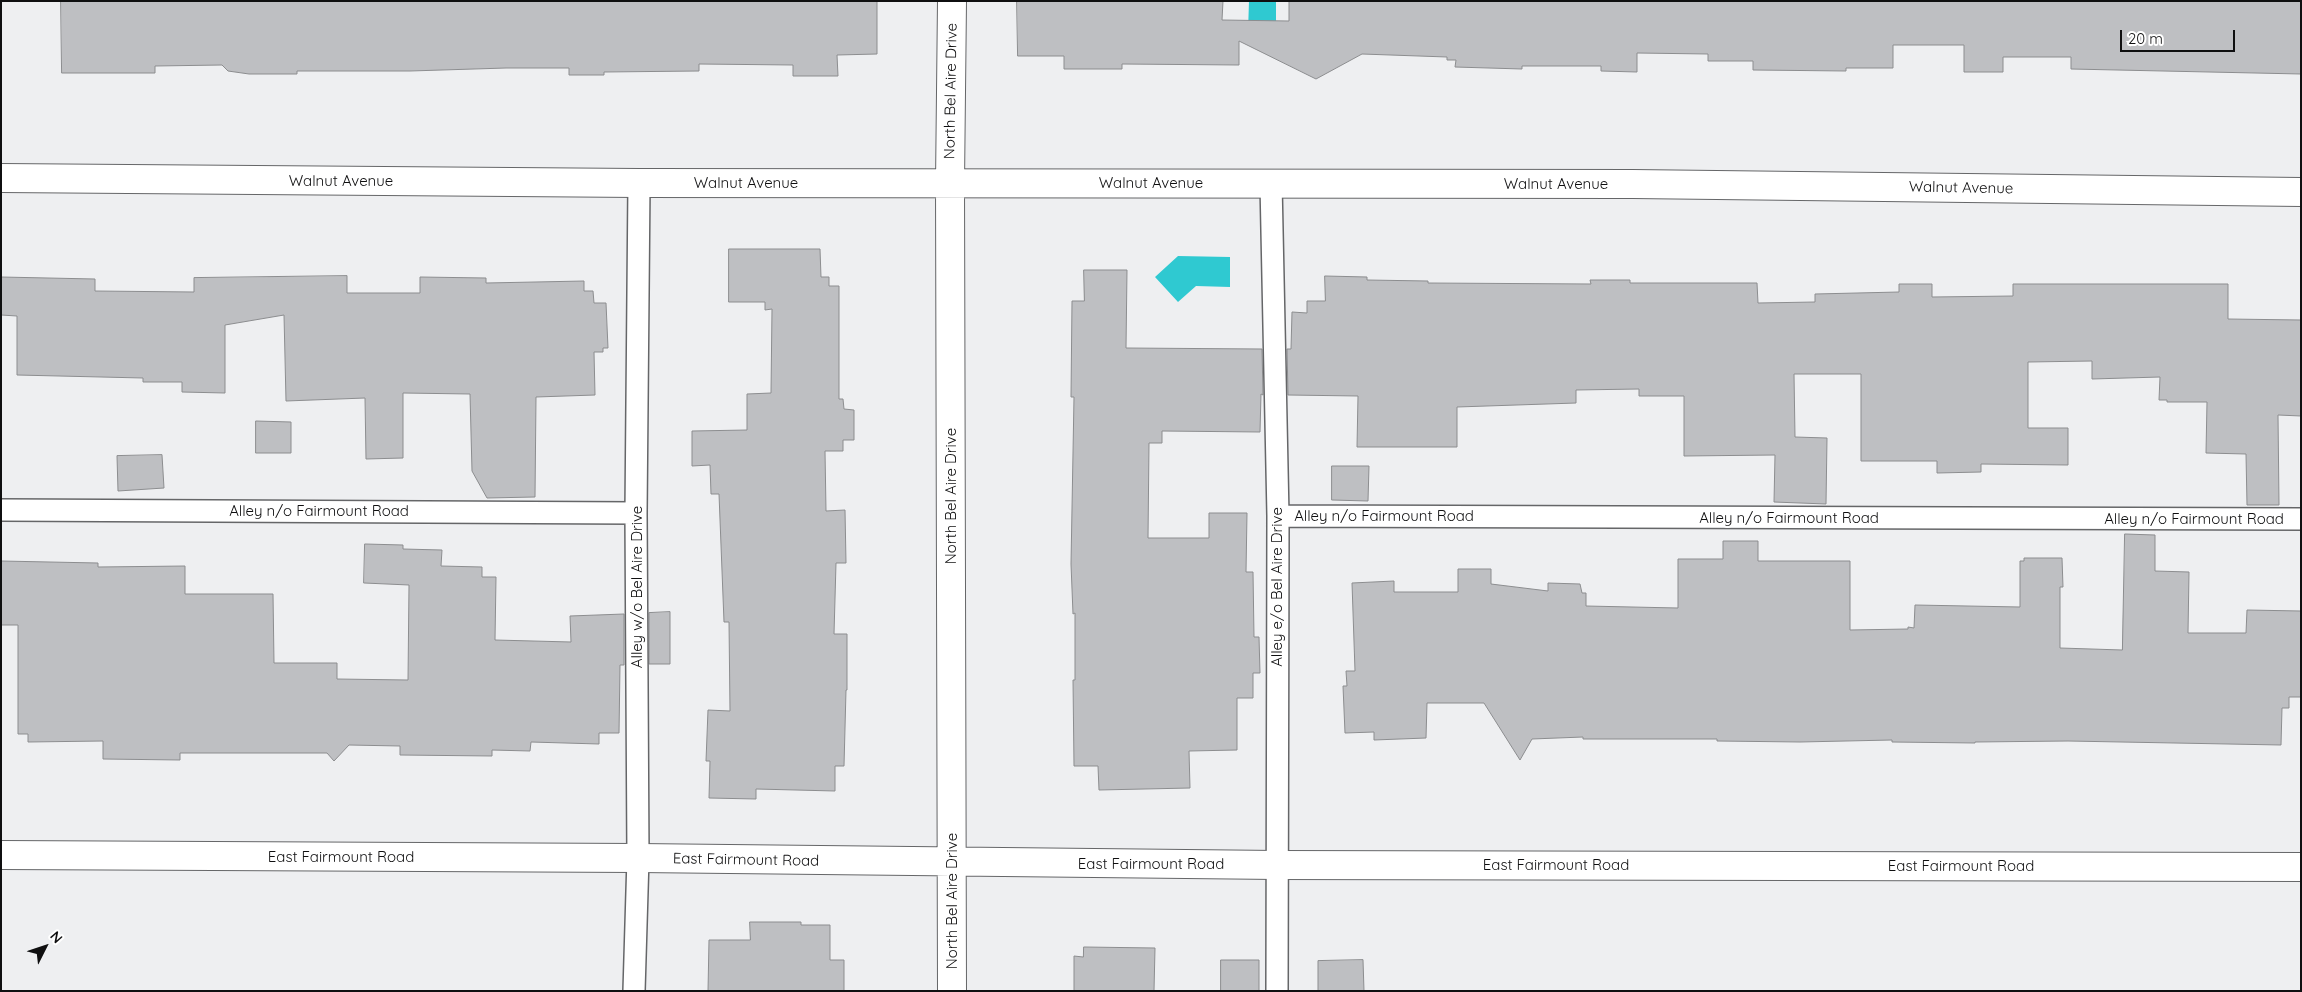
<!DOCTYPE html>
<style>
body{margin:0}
#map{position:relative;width:2302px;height:992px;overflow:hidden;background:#eeeff1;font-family:Quicksand,sans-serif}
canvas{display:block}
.frame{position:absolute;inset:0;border:2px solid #0f0f10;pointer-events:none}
.north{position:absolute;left:20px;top:922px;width:50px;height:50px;-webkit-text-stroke:4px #fff;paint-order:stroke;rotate:49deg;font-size:14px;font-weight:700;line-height:20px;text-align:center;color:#0f0f10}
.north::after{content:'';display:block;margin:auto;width:18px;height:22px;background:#0f0f10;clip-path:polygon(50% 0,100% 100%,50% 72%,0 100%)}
.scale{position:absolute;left:2120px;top:30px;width:115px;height:22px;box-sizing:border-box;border:2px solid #0f0f10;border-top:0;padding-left:6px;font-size:15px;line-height:18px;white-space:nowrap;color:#0f0f10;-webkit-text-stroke:4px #fff;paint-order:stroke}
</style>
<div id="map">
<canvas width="2302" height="992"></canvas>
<div class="frame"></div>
<div class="north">N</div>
<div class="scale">20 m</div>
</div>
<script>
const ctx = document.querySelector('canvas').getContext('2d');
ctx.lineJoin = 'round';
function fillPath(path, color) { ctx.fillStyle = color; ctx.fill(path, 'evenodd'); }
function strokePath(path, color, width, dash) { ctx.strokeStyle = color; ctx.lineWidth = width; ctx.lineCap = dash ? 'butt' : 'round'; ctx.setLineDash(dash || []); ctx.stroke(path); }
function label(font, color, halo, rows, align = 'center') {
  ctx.font = font + ' Quicksand,sans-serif'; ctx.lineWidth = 4; ctx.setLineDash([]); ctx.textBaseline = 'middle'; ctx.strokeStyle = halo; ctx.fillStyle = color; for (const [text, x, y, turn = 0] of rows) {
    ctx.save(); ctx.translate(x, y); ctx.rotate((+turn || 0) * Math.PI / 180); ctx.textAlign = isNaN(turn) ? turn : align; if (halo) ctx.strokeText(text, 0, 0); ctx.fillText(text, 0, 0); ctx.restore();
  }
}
fillPath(new Path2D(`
 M 1249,1 L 1276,1 L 1276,22 L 1248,32 Z
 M 1178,256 L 1230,257 L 1230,287 L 1196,286 L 1178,302 L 1155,277 Z`), '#2fc9d1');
const building = new Path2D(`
 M 61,1 L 877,1 L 877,54 L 837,55 L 838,76 L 793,76 L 793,65 L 699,64 L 699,71 L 604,72 L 604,75 L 569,75 L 569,68 L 506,68 L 410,71 L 297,71 L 297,74 L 249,74 L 228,71 L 222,65 L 155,66 L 155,73 L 62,73 Z
 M 1017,1 L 1223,1 L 1222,20 L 1289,21 L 1289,1 L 2301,1 L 2301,74 L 2071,69 L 2071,57 L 2003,57 L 2003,72 L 1964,72 L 1964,45 L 1893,45 L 1893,68 L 1846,68 L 1846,71 L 1753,70 L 1753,61 L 1708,61 L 1708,54 L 1637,53 L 1637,72 L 1601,71 L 1601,66 L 1522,66 L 1522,69 L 1455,67 L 1456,60 L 1447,60 L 1447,57 L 1362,54 L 1316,79 L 1239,41 L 1239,65 L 1122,64 L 1122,69 L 1064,69 L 1064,56 L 1018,56 Z
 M 729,249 L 820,249 L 821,277 L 829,277 L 829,286 L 839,286 L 839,399 L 843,399 L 844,409 L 854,410 L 854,440 L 843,440 L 843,451 L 825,451 L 826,511 L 845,510 L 846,563 L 836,563 L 834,634 L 847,634 L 847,690 L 846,690 L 844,766 L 835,766 L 835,791 L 756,789 L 756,799 L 709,798 L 710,761 L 706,761 L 708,710 L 730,711 L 729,622 L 724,622 L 719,494 L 711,494 L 710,465 L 692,466 L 692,431 L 747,430 L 747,394 L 771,393 L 772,309 L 765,310 L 765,302 L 729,302 Z
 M 1084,270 L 1127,270 L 1126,348 L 1262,349 L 1263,395 L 1261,394 L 1260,432 L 1162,431 L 1162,443 L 1149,443 L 1148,538 L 1209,538 L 1209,513 L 1247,513 L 1246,572 L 1253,572 L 1254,637 L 1259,637 L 1260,673 L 1253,673 L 1253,698 L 1237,698 L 1237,750 L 1189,751 L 1190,788 L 1099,790 L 1098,766 L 1074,766 L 1073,680 L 1075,680 L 1075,613 L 1073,614 L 1071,564 L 1074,397 L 1071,397 L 1072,301 L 1084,301 Z
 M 347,276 L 347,293 L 420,293 L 420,277 L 486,278 L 486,283 L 584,281 L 584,291 L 593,291 L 594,303 L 606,303 L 608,348 L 603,348 L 603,352 L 594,352 L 595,395 L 536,397 L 535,497 L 487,498 L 472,471 L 470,394 L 403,393 L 403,458 L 366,459 L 365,398 L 286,401 L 284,315 L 225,325 L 225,393 L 182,392 L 182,382 L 143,382 L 143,378 L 17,375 L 17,316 L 1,315 L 1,277 L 95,279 L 95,291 L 194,292 L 194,278 Z
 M 1325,276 L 1367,277 L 1367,280 L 1428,281 L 1428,283 L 1591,284 L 1590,280 L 1630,280 L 1630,283 L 1757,283 L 1758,303 L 1815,302 L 1815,294 L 1899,292 L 1899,284 L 1932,284 L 1932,297 L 2013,296 L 2013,284 L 2228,284 L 2228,319 L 2301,320 L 2301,416 L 2278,415 L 2279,505 L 2247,505 L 2246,454 L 2206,453 L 2207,402 L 2167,402 L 2167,400 L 2159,400 L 2160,377 L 2092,379 L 2092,361 L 2028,362 L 2028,428 L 2068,428 L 2068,465 L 1981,464 L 1981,472 L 1937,473 L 1937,461 L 1861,461 L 1861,374 L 1794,374 L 1795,437 L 1827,438 L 1826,504 L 1774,502 L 1775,455 L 1684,456 L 1684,396 L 1639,396 L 1639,389 L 1576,390 L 1576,403 L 1457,407 L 1457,447 L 1357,447 L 1358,396 L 1288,395 L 1287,349 L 1291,349 L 1292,312 L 1307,313 L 1307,301 L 1325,301 Z
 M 256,421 L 291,422 L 291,453 L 256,453 Z
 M 162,455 L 164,488 L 118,491 L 117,456 Z
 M 1332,466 L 1369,466 L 1368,501 L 1332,500 Z
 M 2125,534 L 2155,535 L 2155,571 L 2189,572 L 2188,633 L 2246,633 L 2247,610 L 2301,611 L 2301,697 L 2289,697 L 2289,708 L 2282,708 L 2281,745 L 2068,741 L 1975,742 L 1975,743 L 1892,742 L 1892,740 L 1800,742 L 1717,741 L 1717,739 L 1583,739 L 1583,737 L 1532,739 L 1520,760 L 1484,703 L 1427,703 L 1426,738 L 1374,740 L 1374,732 L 1345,733 L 1343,686 L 1347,686 L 1346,671 L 1355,671 L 1352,583 L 1394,581 L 1394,592 L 1458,592 L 1458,569 L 1491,569 L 1491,584 L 1548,591 L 1548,583 L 1580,584 L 1582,593 L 1586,593 L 1586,606 L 1678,608 L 1678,559 L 1723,559 L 1723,541 L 1758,541 L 1758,561 L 1850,561 L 1850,630 L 1908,629 L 1908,627 L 1914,628 L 1915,605 L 2020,607 L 2020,561 L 2024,561 L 2024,558 L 2062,558 L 2063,587 L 2060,587 L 2060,648 L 2122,650 Z
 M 365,544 L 403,545 L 403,549 L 442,550 L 441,566 L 482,567 L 482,577 L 496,577 L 495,640 L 571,642 L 570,616 L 624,614 L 624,665 L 620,665 L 619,733 L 599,733 L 599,744 L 531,742 L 530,751 L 492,750 L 492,756 L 400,755 L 400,746 L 349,745 L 334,761 L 327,753 L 180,753 L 180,760 L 103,759 L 103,741 L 28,742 L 28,734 L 18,734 L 18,625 L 1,625 L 1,561 L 98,563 L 98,567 L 185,566 L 185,594 L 273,594 L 274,663 L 337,663 L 337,679 L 408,680 L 409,585 L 364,583 Z
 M 670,612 L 670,664 L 649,664 L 649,613 Z
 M 750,922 L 801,922 L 801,925 L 830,925 L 830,960 L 844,960 L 844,991 L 708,991 L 709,940 L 750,940 Z
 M 1084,947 L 1155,948 L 1154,991 L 1074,991 L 1074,956 L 1083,957 Z
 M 1221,960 L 1259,960 L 1259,991 L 1221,991 Z
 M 1363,960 L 1364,991 L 1318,991 L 1318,961 Z`);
fillPath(building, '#bebfc2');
strokePath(building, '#8c8d8f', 1);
const lane = new Path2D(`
 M 1271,183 L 1278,516 L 1277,991
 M 1,510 L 636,513
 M 1278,516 L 2301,519
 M 634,991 L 638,858 L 636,513 L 639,183`);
const street = new Path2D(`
 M 1,178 L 639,183 L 1633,184 L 2301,192
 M 1,855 L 638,858 L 1277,865 L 2301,867
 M 952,991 L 950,183 L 952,1`);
strokePath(lane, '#656668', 24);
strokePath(street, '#656668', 30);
strokePath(lane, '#fff', 21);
strokePath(street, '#fff', 28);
label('15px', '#0f0f10', '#fff', [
 ["North Bel Aire Drive",951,91,-89],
 ["Walnut Avenue",341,181],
 ["Walnut Avenue",746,183],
 ["Walnut Avenue",1151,183],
 ["Walnut Avenue",1556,184],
 ["Walnut Avenue",1961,188,1],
 ["North Bel Aire Drive",951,496,-90],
 ["Alley n/o Fairmount Road",319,511],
 ["Alley n/o Fairmount Road",1384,516],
 ["Alley n/o Fairmount Road",1789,518],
 ["Alley n/o Fairmount Road",2194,519],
 ["Alley w/o Bel Aire Drive",637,587,-90],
 ["Alley e/o Bel Aire Drive",1277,587,-90],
 ["East Fairmount Road",341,857],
 ["East Fairmount Road",746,860,1],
 ["East Fairmount Road",1151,864],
 ["East Fairmount Road",1556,865],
 ["East Fairmount Road",1961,866],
 ["North Bel Aire Drive",952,901,-90]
]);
</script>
